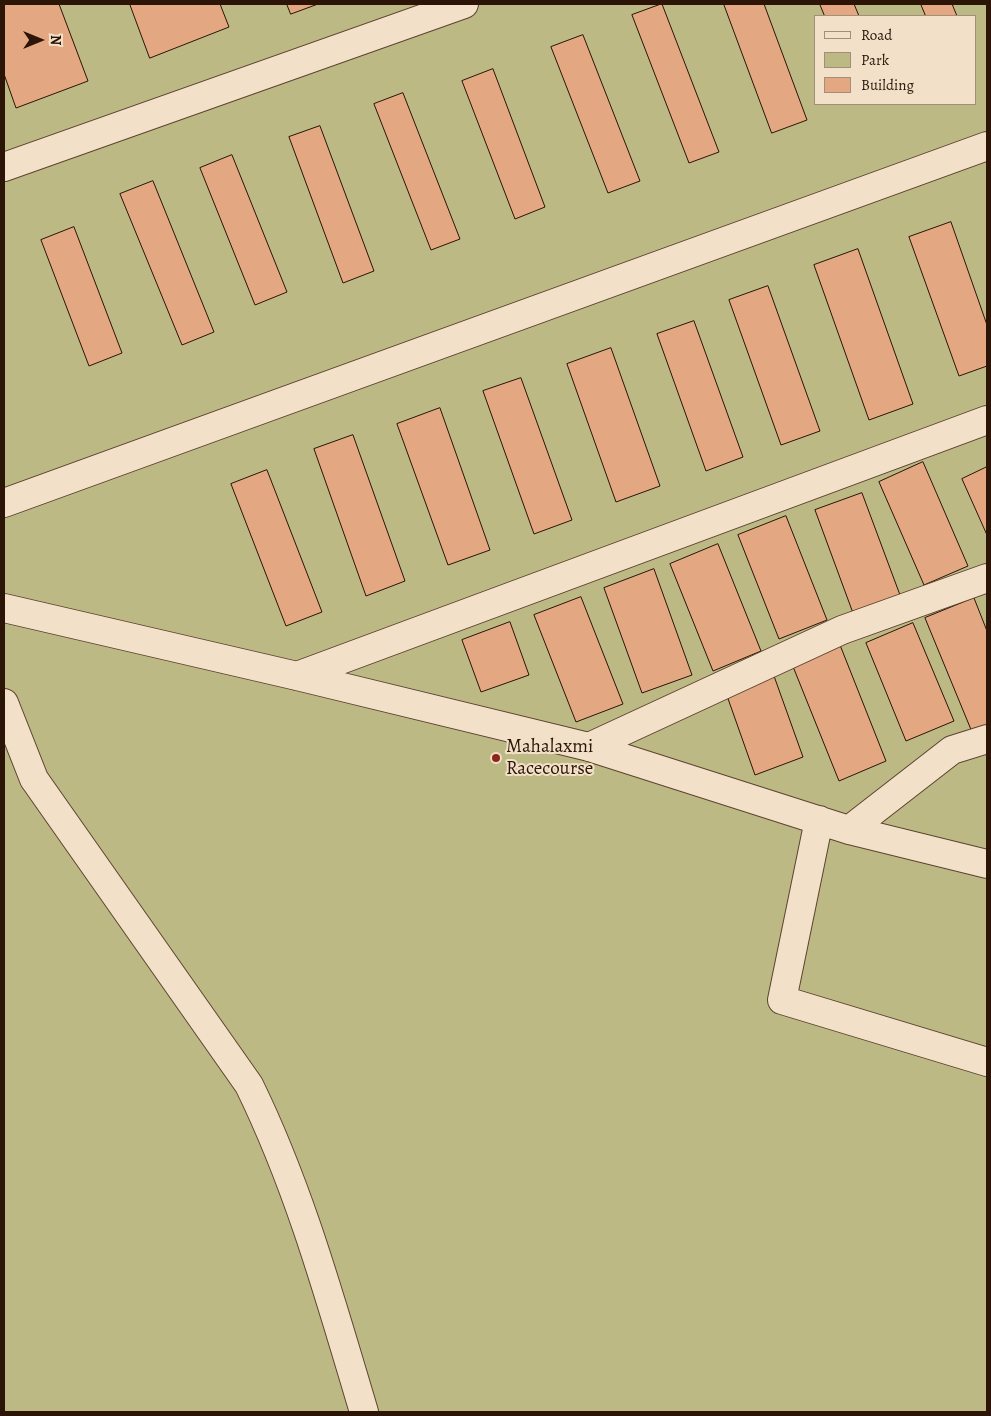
<!DOCTYPE html>
<style>
body{margin:0}
#map{position:relative;width:991px;height:1416px;overflow:hidden;background:#ecd0aa;font-family:Alegreya,serif}
canvas{display:block}
.frame{position:absolute;inset:0;border:5px solid #2c1407;pointer-events:none}
.legend{position:absolute;left:814px;top:15px;width:162px;height:90px;box-sizing:border-box;background:#f3e0c8;border:1px solid #a38e7b;margin:0;padding:6px 9px;list-style:none;font-size:15px;color:#2c1407}
.legend li{display:flex;align-items:center;gap:10px;height:25px}
.legend b{width:25px;border:1px solid #a38e7b}
.north{position:absolute;left:15px;top:15px;width:50px;height:50px;-webkit-text-stroke:4px #f3e0c8;paint-order:stroke;rotate:90deg;font-size:14px;font-weight:700;line-height:20px;text-align:center;color:#2c1407}
.north::after{content:'';display:block;margin:auto;width:18px;height:22px;background:#2c1407;clip-path:polygon(50% 0,100% 100%,50% 72%,0 100%)}
</style>
<div id="map">
<canvas width="991" height="1416"></canvas>
<div class="frame"></div>
<ul class="legend">
<li><b style="height:6px;background:#f3e0c8"></b>Road</li>
<li><b style="height:14px;background:#bdb985"></b>Park</li>
<li><b style="height:14px;background:#e3a882"></b>Building</li>
</ul>
<div class="north">N</div>
</div>
<script>
const ctx = document.querySelector('canvas').getContext('2d');
ctx.lineJoin = 'round';
function fillPath(path, color) { ctx.fillStyle = color; ctx.fill(path, 'evenodd'); }
function strokePath(path, color, width, dash) { ctx.strokeStyle = color; ctx.lineWidth = width; ctx.lineCap = dash ? 'butt' : 'round'; ctx.setLineDash(dash || []); ctx.stroke(path); }
function label(font, color, halo, rows, align = 'center') {
  ctx.font = font + ' Alegreya,serif'; ctx.lineWidth = 4; ctx.setLineDash([]); ctx.textBaseline = 'middle'; ctx.strokeStyle = halo; ctx.fillStyle = color; for (const [text, x, y, turn = 0] of rows) {
    ctx.save(); ctx.translate(x, y); ctx.rotate((+turn || 0) * Math.PI / 180); ctx.textAlign = isNaN(turn) ? turn : align; if (halo) ctx.strokeText(text, 0, 0); ctx.fillText(text, 0, 0); ctx.restore();
  }
}
fillPath(new Path2D(`
 M 4,4 L 987,4 L 987,1412 L 4,1412 ZM 815,16 L 975,16 L 975,104 L 815,104 Z`), '#bdb985');
const building = new Path2D(`
 M 4,4 L 59,4 L 88,81 L 16,108 L 4,74 Z
 M 130,4 L 220,4 L 229,27 L 150,58 Z
 M 287,4 L 318,4 L 291,14 Z
 M 662,4 L 719,152 L 689,163 L 632,15 Z
 M 724,4 L 764,4 L 807,120 L 772,133 Z
 M 820,4 L 854,4 L 859,16 L 825,16 Z
 M 921,4 L 952,4 L 957,16 L 926,16 Z
 M 583,35 L 640,181 L 608,193 L 551,47 Z
 M 493,69 L 545,207 L 515,219 L 462,81 Z
 M 403,93 L 460,239 L 431,250 L 374,104 Z
 M 320,126 L 374,271 L 343,283 L 289,137 Z
 M 232,155 L 287,292 L 255,305 L 200,168 Z
 M 153,181 L 214,332 L 182,345 L 120,194 Z
 M 951,222 L 987,325 L 987,366 L 959,376 L 909,237 Z
 M 74,227 L 122,353 L 89,366 L 41,240 Z
 M 858,249 L 913,404 L 869,420 L 814,265 Z
 M 768,286 L 820,431 L 781,445 L 729,300 Z
 M 694,321 L 743,457 L 706,471 L 657,334 Z
 M 611,348 L 660,486 L 616,502 L 567,364 Z
 M 521,378 L 572,520 L 534,534 L 483,391 Z
 M 440,408 L 490,550 L 448,565 L 397,424 Z
 M 353,435 L 405,581 L 366,596 L 314,449 Z
 M 923,462 L 968,566 L 924,585 L 879,482 Z
 M 987,467 L 987,535 L 962,479 Z
 M 267,470 L 322,612 L 286,626 L 231,484 Z
 M 862,493 L 900,595 L 853,613 L 815,510 Z
 M 786,516 L 827,620 L 779,639 L 738,535 Z
 M 718,544 L 761,651 L 713,671 L 670,564 Z
 M 654,569 L 692,675 L 642,693 L 604,588 Z
 M 581,597 L 623,704 L 576,722 L 534,615 Z
 M 974,598 L 987,631 L 987,726 L 972,732 L 925,618 Z
 M 510,622 L 529,675 L 481,692 L 462,640 Z
 M 913,623 L 954,721 L 906,741 L 866,643 Z
 M 840,645 L 886,761 L 839,781 L 792,664 Z
 M 774,676 L 803,757 L 755,775 L 726,693 Z`);
fillPath(building, '#e3a882');
strokePath(building, '#2c1407', 1);
const minor = new Path2D(`
 M 4,167 L 464,4
 M 4,503 L 987,146
 M 4,608 L 297,676 L 589,747 L 849,830 L 987,864
 M 297,676 L 987,420
 M 4,703 L 34,779 L 249,1085 C 300,1189 331,1302 364,1412
 M 589,747 L 842,630 L 987,578
 M 819,820 L 782,1000 L 987,1062
 M 849,830 L 952,750 L 987,739`);
strokePath(minor, '#5c4330', 30);
strokePath(minor, '#f3e0c8', 28);
for (const [x, y, r, color] of [
 [496,758,5,"#8f2418"]
]) { const dot = new Path2D(); dot.arc(x, y, r, 0, 2 * Math.PI); ctx.fillStyle = color; ctx.fill(dot); strokePath(dot, '#f3e0c8', 2); }
label('19px', '#2c1407', '#f3e0c8', [
 ["Mahalaxmi",506,747],
 ["Racecourse",506,769]
], 'left');
</script>
